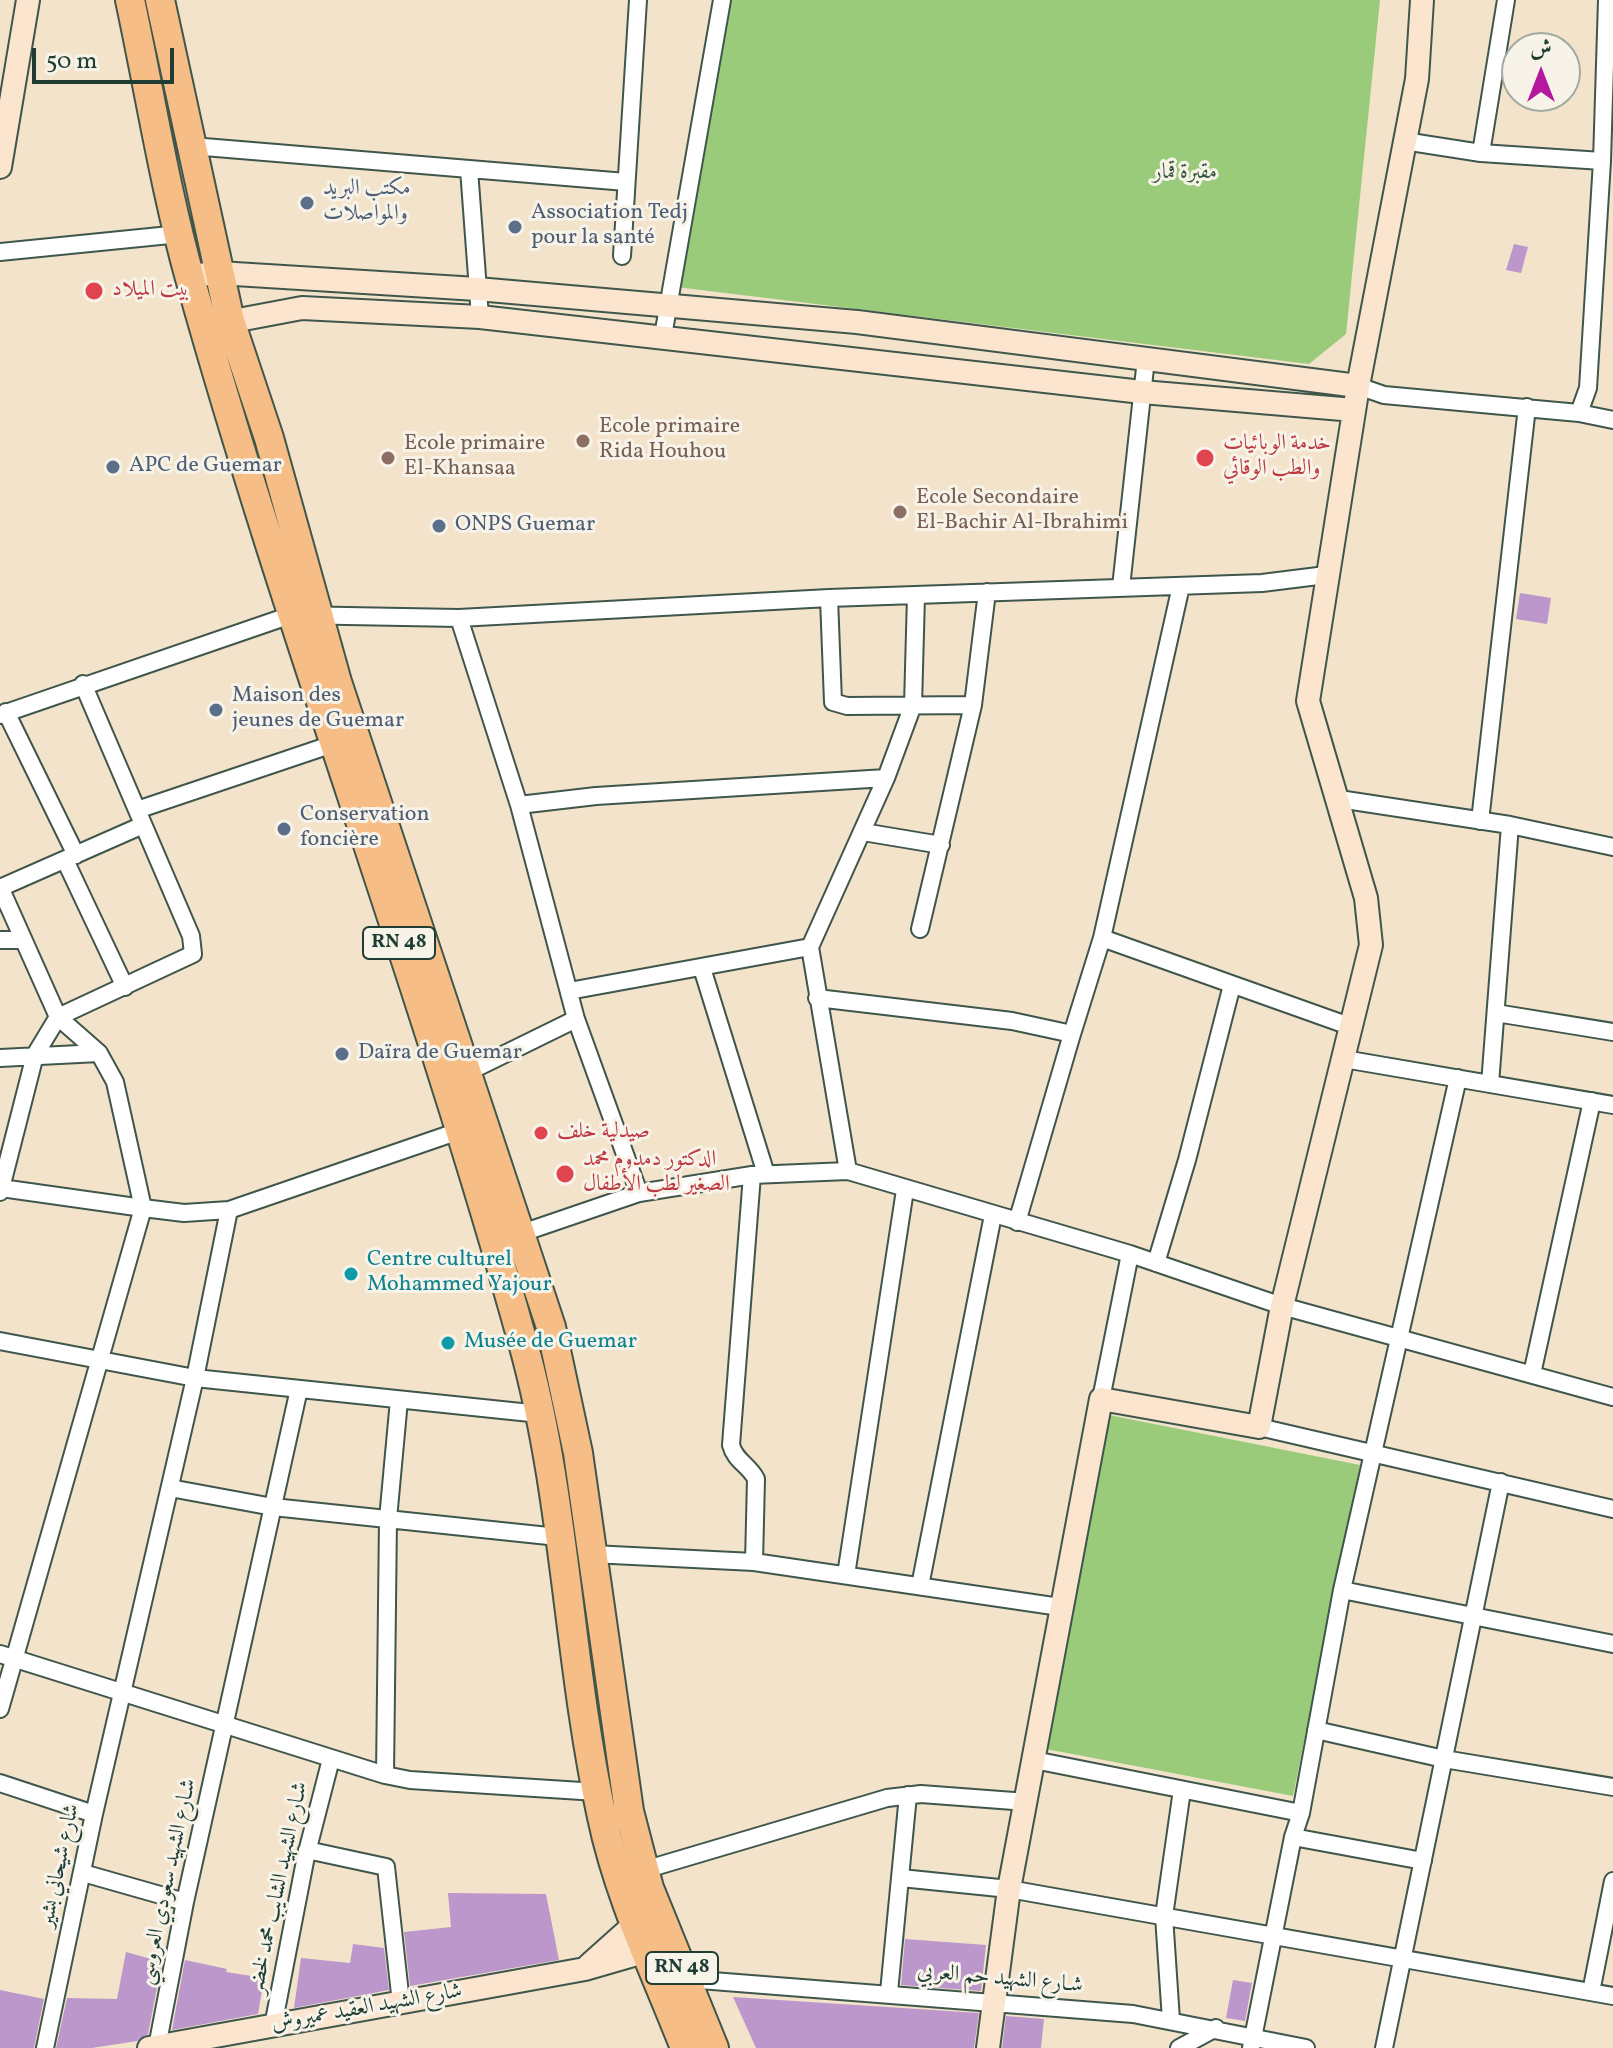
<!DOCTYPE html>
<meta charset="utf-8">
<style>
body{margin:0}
#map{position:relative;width:1613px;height:2048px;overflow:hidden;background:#f3e3cb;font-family:Vollkorn,Amiri,serif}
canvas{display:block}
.north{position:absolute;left:1501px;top:32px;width:80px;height:80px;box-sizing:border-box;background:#f7f3e8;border:2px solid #a1aaa0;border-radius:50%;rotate:0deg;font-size:22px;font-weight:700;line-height:32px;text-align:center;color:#1f3d34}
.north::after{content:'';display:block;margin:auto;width:28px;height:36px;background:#b5179e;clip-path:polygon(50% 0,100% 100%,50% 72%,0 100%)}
.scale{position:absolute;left:32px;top:48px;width:142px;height:36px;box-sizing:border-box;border:4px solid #1f3d34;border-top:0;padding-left:10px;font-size:24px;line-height:28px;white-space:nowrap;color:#1f3d34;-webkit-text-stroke:6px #f7f3e8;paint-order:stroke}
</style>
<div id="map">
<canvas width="1613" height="2048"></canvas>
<div class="north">ش</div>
<div class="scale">50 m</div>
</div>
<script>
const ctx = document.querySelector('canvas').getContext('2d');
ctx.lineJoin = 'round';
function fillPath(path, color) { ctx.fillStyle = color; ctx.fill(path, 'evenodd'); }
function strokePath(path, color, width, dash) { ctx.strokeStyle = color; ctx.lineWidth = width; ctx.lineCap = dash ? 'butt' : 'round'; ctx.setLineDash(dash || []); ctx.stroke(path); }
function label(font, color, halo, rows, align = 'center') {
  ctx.font = font + ' Vollkorn,Amiri,serif'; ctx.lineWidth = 6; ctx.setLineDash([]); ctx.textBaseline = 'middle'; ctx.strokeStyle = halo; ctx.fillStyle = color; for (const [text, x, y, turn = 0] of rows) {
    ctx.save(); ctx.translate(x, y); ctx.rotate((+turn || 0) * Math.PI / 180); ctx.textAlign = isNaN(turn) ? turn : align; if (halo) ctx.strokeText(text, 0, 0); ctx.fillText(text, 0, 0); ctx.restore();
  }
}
fillPath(new Path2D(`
 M 724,0 L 1380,0 L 1346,334 L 1309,364 L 676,287 Z
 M 1109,1415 L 1360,1465 L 1293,1796 L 1046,1749 Z`), '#99cb7b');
fillPath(new Path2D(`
 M 1514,244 L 1528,247 L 1521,273 L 1506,270 Z
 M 1520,593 L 1551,598 L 1547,624 L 1516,619 Z
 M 448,1893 L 546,1894 L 559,1960 L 410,1986 L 404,1932 L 451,1927 Z
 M 905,1939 L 986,1945 L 981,1991 L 901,1985 Z
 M 353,1944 L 384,1948 L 389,1990 L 294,2008 L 301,1958 L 350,1963 Z
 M 126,1952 L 162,1962 L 148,2034 L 137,2041 L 92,2048 L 56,2048 L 67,1998 L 117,1999 Z
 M 185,1960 L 227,1969 L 226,1972 L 264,1978 L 258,2014 L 172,2030 Z
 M 1233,1980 L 1252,1983 L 1245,2021 L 1226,2018 Z
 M 0,1990 L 44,1999 L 34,2048 L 0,2048 Z
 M 733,1997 L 979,2013 L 974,2048 L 756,2048 Z
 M 1006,2016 L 1044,2019 L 1041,2048 L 1002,2048 Z`), '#bb97cb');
const street = new Path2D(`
 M 1404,141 L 1481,153 L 1602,161
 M 192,146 L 626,182
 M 1481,153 L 1506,0
 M 469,169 L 480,317
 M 0,252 L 180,234
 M 622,256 L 638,0
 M 663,336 L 722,0
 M 1358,386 L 1384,395 L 1579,413 L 1588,388 L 1602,161 L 1607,0
 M 1579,413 L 1613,420
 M 1121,587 L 1146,359
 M 829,598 L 833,702 L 847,706 L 973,705
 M 459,618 L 519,805 L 576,1019 L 639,1193
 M 6,712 L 76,855
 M 0,715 L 291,615 L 459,618 L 829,598 L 1262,583 L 1326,575
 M 1339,799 L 1510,825 L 1613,847
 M 519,805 L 596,796 L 886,778
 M 137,810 L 333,744
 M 1480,821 L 1527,407
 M 863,832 L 941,845
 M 65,860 L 125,987
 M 0,887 L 58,1017 L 99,1053 L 115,1082 L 143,1208 L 184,1213 L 229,1210 L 459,1131
 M 0,888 L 143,825
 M 920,929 L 973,705 L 987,592
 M 1102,938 L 1352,1027
 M 0,940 L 22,940
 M 702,968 L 766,1174
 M 569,991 L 810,947
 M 817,998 L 1012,1021 L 1072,1034 L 1017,1222
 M 1496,1013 L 1613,1032
 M 1072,1034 L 1102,938 L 1181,586
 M 0,1058 L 99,1053
 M 1344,1059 L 1613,1105
 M 468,1072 L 576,1019
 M 1490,1084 L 1510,825
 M 848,1171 L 810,947 L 886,778 L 913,705 L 916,596
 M 752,1175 L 731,1445 C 735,1461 749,1465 756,1479 L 754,1562
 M 0,1192 L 35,1055 L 58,1017 L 193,954 L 191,936 L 83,684
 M 229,1210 L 195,1378 L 540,1414
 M 519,1234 L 639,1193 L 752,1175 L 848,1171 L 1130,1254 L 1282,1306 L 1613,1397
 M 1156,1263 L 1187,1160 L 1232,985
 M 0,1341 L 195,1378 L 94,1814 L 45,2048
 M 1532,1374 L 1592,1101
 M 1101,1399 L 1130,1254
 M 1259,1427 L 1613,1509
 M 170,1488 L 273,1507 L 558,1537
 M 592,1554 L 754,1562 L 1060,1607
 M 846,1575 L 905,1190
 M 920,1586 L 993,1215
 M 1342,1590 L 1613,1644
 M 0,1654 L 385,1775 L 410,1780 L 597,1792
 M 0,1709 L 143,1208 L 1,1188
 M 1316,1730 L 1444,1759 L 1613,1787
 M 1034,1760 L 1301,1813
 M 385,1775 L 388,1519 L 399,1400
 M 0,1783 L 94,1814
 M 1293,1837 L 1423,1861
 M 307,1850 L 386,1867 L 401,2003
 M 644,1870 L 887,1798 L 921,1794 L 1027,1802
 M 83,1873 L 185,1902
 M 901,1878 L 1009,1889 L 1613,1996
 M 687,1979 L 1133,2014 L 1306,2048
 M 889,1992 L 908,1795
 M 1591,1992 L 1613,1881
 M 1171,2020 L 1164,1916 L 1182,1790
 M 273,2026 L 306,1856 L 331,1759
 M 157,2047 L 185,1902 L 299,1389
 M 1179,2048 L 1216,2028
 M 1251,2048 L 1293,1837 L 1301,1813 L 1342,1590 L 1458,1078
 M 1384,2048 L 1501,1482`);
const secondary = new Path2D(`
 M 0,167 L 28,0
 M 189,276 L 219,273 L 477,289 L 857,322 L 1358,386
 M 217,324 L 302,308 L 480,317 L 1142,392 L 1354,410
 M 589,1965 L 646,1914
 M 149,2048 L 585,1969 L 661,1947
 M 988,2048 L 1009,1889 L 1101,1399 L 1259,1427 L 1282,1306 L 1371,945 L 1366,898 L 1308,701 L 1358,386 L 1417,79 L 1422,0`);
const highway = new Path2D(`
 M 130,0 C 150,93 165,190 191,282 C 291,639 424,986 523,1343 C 566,1497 568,1661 602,1817 C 619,1898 655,1971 685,2048
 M 160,0 L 230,321 L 269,438 L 337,682 L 551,1327 L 578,1453 L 629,1811 L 649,1888 L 714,2048`);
strokePath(street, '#3f564b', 20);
strokePath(secondary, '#3f564b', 26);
strokePath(highway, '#3f564b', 32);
strokePath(street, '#fff', 16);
strokePath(secondary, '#fbe5cf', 22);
strokePath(highway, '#f6be86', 28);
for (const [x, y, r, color] of [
 [307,203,8,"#5c6f8a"],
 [515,227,8,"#5c6f8a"],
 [94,291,10,"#e0444e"],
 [583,441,8,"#8d6e63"],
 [388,458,8,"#8d6e63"],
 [1205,458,10,"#e0444e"],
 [113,467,8,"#5c6f8a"],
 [900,512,8,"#8d6e63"],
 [439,526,8,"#5c6f8a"],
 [216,710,8,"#5c6f8a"],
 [284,829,8,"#5c6f8a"],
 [342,1054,8,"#5c6f8a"],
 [541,1133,8,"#e0444e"],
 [565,1174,10,"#e0444e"],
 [351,1274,8,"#0f9aa8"],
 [448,1343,8,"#0f9aa8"]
]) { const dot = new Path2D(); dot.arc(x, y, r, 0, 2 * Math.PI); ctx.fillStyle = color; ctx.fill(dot); strokePath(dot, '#f7f3e8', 3); }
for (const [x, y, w] of [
 [399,943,72],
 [682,1968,72]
]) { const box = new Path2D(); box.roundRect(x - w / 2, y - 16, w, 32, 6); ctx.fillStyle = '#f7f3e8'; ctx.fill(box); strokePath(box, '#1f3d34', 2); }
label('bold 20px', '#1f3d34', null, [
 ["RN 48",399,943],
 ["RN 48",682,1968]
]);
label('22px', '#375942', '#f7f3e8', [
 ["مقبرة قمار",1185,174]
]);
label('22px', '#4e5e75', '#f7f3e8', [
 ["مكتب البريد",323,190],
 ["والمواصلات",323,215],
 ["Association Tedj",531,214],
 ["pour la santé",531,239],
 ["APC de Guemar",129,467],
 ["ONPS Guemar",455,526],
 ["Maison des",232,697],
 ["jeunes de Guemar",232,722],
 ["Conservation",300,816],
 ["foncière",300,841],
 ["Daïra de Guemar",358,1054]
], 'left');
label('22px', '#be3a42', '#f7f3e8', [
 ["بيت الميلاد",112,291],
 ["خدمة الوبائيات",1223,445],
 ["والطب الوقائي",1223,470],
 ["صيدلية خلف",557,1133],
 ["الدكتور دمدوم محمد",583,1161],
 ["الصغير لطب الأطفال",583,1186]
], 'left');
label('22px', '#785e54', '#f7f3e8', [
 ["Ecole primaire",599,428],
 ["Rida Houhou",599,453],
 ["Ecole primaire",404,445],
 ["El-Khansaa",404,470],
 ["Ecole Secondaire",916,499],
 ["El-Bachir Al-Ibrahimi",916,524]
], 'left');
label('22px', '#0d838f', '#f7f3e8', [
 ["Centre culturel",367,1261],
 ["Mohammed Yajour",367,1286],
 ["Musée de Guemar",464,1343]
], 'left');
label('22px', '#1f3d34', '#f7f3e8', [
 ["شارع شيحاني بشير",61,1866,-78],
 ["شـارع الشهيد سعودي العروسي",169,1882,-78],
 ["شـارع الشهيد الشايب محمد لخضر",280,1888,-78],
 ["شـارع الشهيد حم العربي",1000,1980,5],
 ["شارع الشهيد العقيد عميروش",367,2009,-10]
]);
</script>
